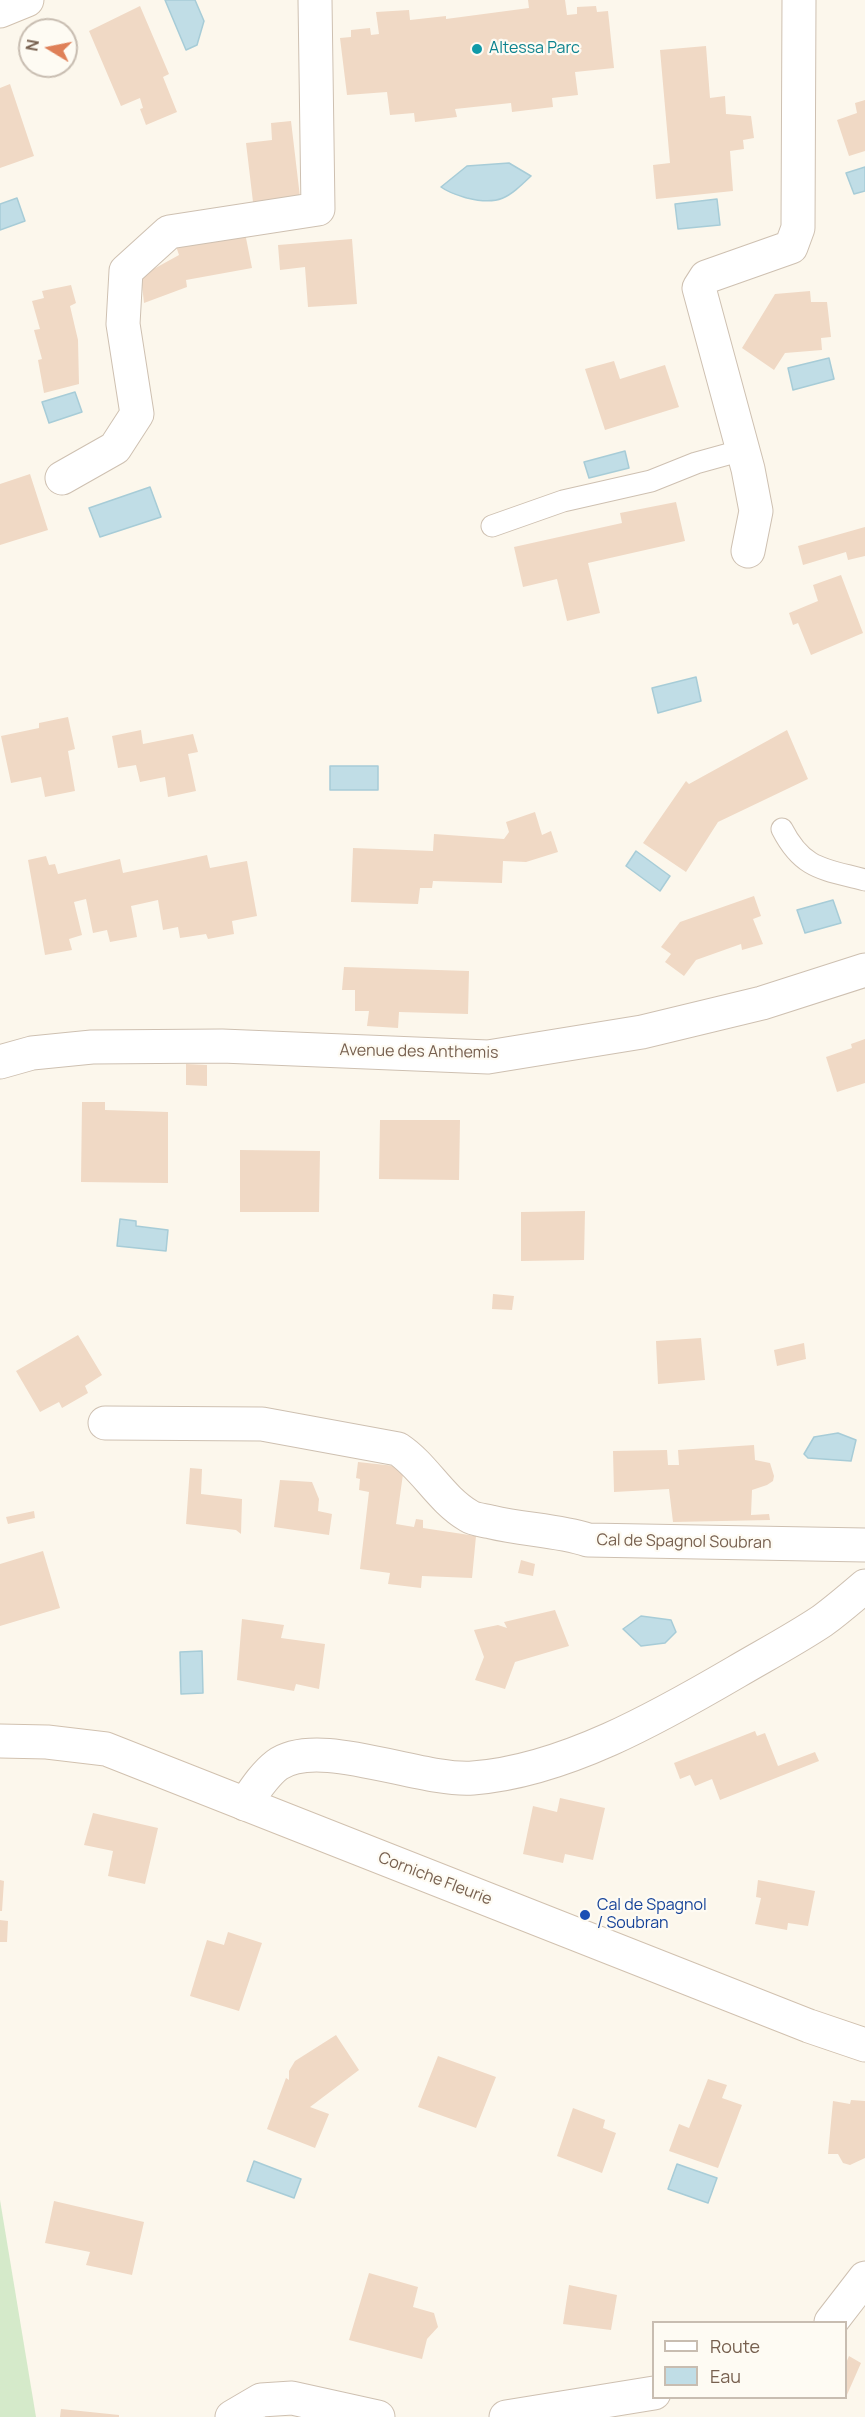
<!DOCTYPE html>
<style>
body{margin:0}
#map{position:relative;width:865px;height:2417px;overflow:hidden;background:#fcf7ec;font-family:Manrope,sans-serif}
canvas{display:block}
.legend{position:absolute;left:652px;top:2321px;width:195px;height:78px;box-sizing:border-box;background:#fefbf3;border:2px solid #c8bdb1;margin:0;padding:8px 10px;list-style:none;font-size:18px;color:#77604f}
.legend li{display:flex;align-items:center;gap:12px;height:30px}
.legend b{width:30px;border:2px solid #c8bdb1}
.north{position:absolute;left:18px;top:18px;width:60px;height:60px;box-sizing:border-box;background:#fefbf3;border:2px solid #c8bdb1;border-radius:50%;rotate:280deg;font-size:16px;font-weight:700;line-height:24px;text-align:center;color:#77604f}
.north::after{content:'';display:block;margin:auto;width:21px;height:27px;background:#df8058;clip-path:polygon(50% 0,100% 100%,50% 72%,0 100%)}
</style>
<div id="map">
<canvas width="865" height="2417"></canvas>
<ul class="legend">
<li><b style="height:8px;background:#fff"></b>Route</li>
<li><b style="height:16px;background:#c0dde6"></b>Eau</li>
</ul>
<div class="north">N</div>
</div>
<script>
const ctx = document.querySelector('canvas').getContext('2d');
ctx.lineJoin = 'round';
function fillPath(path, color) { ctx.fillStyle = color; ctx.fill(path, 'evenodd'); }
function strokePath(path, color, width, dash) { ctx.strokeStyle = color; ctx.lineWidth = width; ctx.lineCap = dash ? 'butt' : 'round'; ctx.setLineDash(dash || []); ctx.stroke(path); }
function label(font, color, halo, rows, align = 'center') {
  ctx.font = font + ' Manrope,sans-serif'; ctx.lineWidth = 4.5; ctx.setLineDash([]); ctx.textBaseline = 'middle'; ctx.strokeStyle = halo; ctx.fillStyle = color; for (const [text, x, y, turn = 0] of rows) {
    ctx.save(); ctx.translate(x, y); ctx.rotate((+turn || 0) * Math.PI / 180); ctx.textAlign = isNaN(turn) ? turn : align; if (halo) ctx.strokeText(text, 0, 0); ctx.fillText(text, 0, 0); ctx.restore();
  }
}
fillPath(new Path2D(`
 M 0,2200 L 36,2417 L 0,2417 Z`), '#d5eaca');
const water = new Path2D(`
 M 165,0 L 195,0 L 204,21 L 197,45 L 186,50 Z
 M 509,163 L 531,176 C 508,198 499,206 467,198 C 457,195 449,193 441,187 L 467,166 Z
 M 865,167 L 865,191 L 854,194 L 846,173 Z
 M 17,198 L 25,221 L 0,230 L 0,204 Z
 M 717,199 L 720,225 L 678,229 L 675,204 Z
 M 829,358 L 834,379 L 793,390 L 788,368 Z
 M 75,392 L 82,412 L 49,423 L 42,402 Z
 M 625,451 L 629,468 L 589,478 L 584,462 Z
 M 150,487 L 161,517 L 100,537 L 89,508 Z
 M 696,677 L 701,701 L 658,713 L 652,688 Z
 M 330,766 L 378,766 L 378,790 L 330,790 Z
 M 636,851 L 670,876 L 660,891 L 626,866 Z
 M 833,900 L 841,923 L 805,933 L 797,910 Z
 M 120,1219 L 136,1221 L 136,1226 L 168,1230 L 166,1251 L 117,1246 Z
 M 838,1433 L 856,1440 L 851,1461 L 808,1458 L 804,1454 L 814,1437 Z
 M 641,1616 L 671,1620 L 676,1632 L 665,1643 L 641,1646 L 623,1629 Z
 M 202,1651 L 203,1693 L 181,1694 L 180,1652 Z
 M 254,2161 L 301,2179 L 294,2198 L 247,2181 Z
 M 677,2164 L 717,2178 L 708,2203 L 668,2189 Z`);
fillPath(water, '#c0dde6');
strokePath(water, '#a7ccd7', 1.5);
fillPath(new Path2D(`
 M 528,0 L 565,0 L 567,15 L 577,14 L 577,7 L 596,6 L 597,12 L 608,11 L 614,68 L 575,72 L 578,95 L 552,98 L 553,107 L 512,112 L 511,103 L 455,109 L 457,117 L 415,122 L 414,113 L 390,115 L 387,92 L 347,95 L 340,38 L 351,37 L 351,30 L 370,28 L 371,35 L 379,34 L 376,12 L 409,10 L 410,20 L 446,16 L 446,19 L 529,8 Z
 M 140,6 L 169,74 L 163,77 L 177,112 L 146,125 L 140,109 L 143,108 L 140,98 L 121,106 L 89,31 Z
 M 706,46 L 710,98 L 725,96 L 726,114 L 751,116 L 754,138 L 743,140 L 744,149 L 730,151 L 733,191 L 656,199 L 653,165 L 670,163 L 660,50 Z
 M 10,84 L 34,156 L 0,168 L 0,88 Z
 M 865,100 L 865,151 L 849,156 L 837,120 L 857,113 L 855,103 Z
 M 291,121 L 300,197 L 253,202 L 246,143 L 272,140 L 271,123 Z
 M 245,233 L 252,268 L 186,280 L 187,287 L 144,303 L 141,276 L 179,255 L 176,246 Z
 M 352,239 L 357,304 L 308,307 L 305,267 L 280,270 L 278,245 Z
 M 71,285 L 76,303 L 70,306 L 78,340 L 79,384 L 44,393 L 38,360 L 42,359 L 34,330 L 40,329 L 32,301 L 44,298 L 42,291 Z
 M 810,291 L 811,302 L 827,302 L 831,337 L 821,338 L 822,350 L 785,353 L 774,370 L 742,348 L 775,294 Z
 M 614,361 L 620,379 L 665,365 L 679,407 L 605,430 L 585,369 Z
 M 30,474 L 48,530 L 0,545 L 0,484 Z
 M 676,502 L 685,541 L 588,563 L 600,613 L 567,621 L 557,579 L 523,587 L 514,547 L 622,523 L 620,513 Z
 M 865,527 L 865,556 L 848,560 L 846,552 L 803,565 L 798,546 Z
 M 841,575 L 863,633 L 811,655 L 798,623 L 793,625 L 789,613 L 818,601 L 813,585 Z
 M 68,717 L 75,749 L 68,751 L 75,791 L 45,797 L 41,777 L 11,783 L 1,736 L 39,728 L 39,723 Z
 M 141,730 L 143,744 L 193,734 L 198,752 L 188,754 L 196,791 L 168,797 L 165,777 L 140,782 L 136,765 L 118,768 L 112,736 Z
 M 787,730 L 808,779 L 718,822 L 686,872 L 643,843 L 686,781 L 689,784 Z
 M 535,812 L 542,835 L 551,831 L 558,852 L 526,862 L 503,861 L 502,883 L 433,881 L 432,888 L 420,888 L 418,904 L 351,902 L 353,848 L 433,851 L 434,834 L 504,839 L 509,832 L 506,822 Z
 M 207,855 L 210,868 L 247,861 L 257,916 L 232,921 L 234,934 L 208,939 L 206,934 L 180,938 L 178,927 L 163,930 L 158,900 L 131,906 L 137,937 L 110,942 L 107,930 L 93,933 L 86,899 L 74,902 L 82,935 L 69,939 L 72,950 L 45,955 L 28,860 L 46,856 L 49,865 L 55,864 L 58,874 L 120,859 L 123,873 Z
 M 754,896 L 761,916 L 753,919 L 763,944 L 742,950 L 741,944 L 696,960 L 684,976 L 665,962 L 671,954 L 661,947 L 680,922 Z
 M 344,967 L 469,971 L 468,1014 L 399,1012 L 398,1028 L 367,1026 L 369,1011 L 355,1011 L 355,990 L 342,990 Z
 M 865,1039 L 865,1083 L 837,1092 L 826,1057 L 852,1048 L 851,1044 Z
 M 186,1064 L 207,1065 L 207,1086 L 186,1085 Z
 M 82,1102 L 105,1102 L 105,1110 L 168,1112 L 168,1183 L 81,1182 Z
 M 380,1120 L 460,1120 L 459,1180 L 379,1179 Z
 M 240,1150 L 320,1151 L 319,1212 L 240,1212 Z
 M 585,1211 L 584,1260 L 521,1261 L 521,1212 Z
 M 493,1294 L 514,1296 L 512,1310 L 492,1309 Z
 M 78,1335 L 102,1375 L 85,1386 L 88,1393 L 62,1408 L 59,1402 L 40,1412 L 16,1371 Z
 M 701,1338 L 705,1380 L 658,1384 L 656,1341 Z
 M 804,1343 L 806,1359 L 777,1366 L 774,1350 Z
 M 754,1445 L 755,1460 L 770,1463 L 774,1476 L 773,1481 L 767,1485 L 752,1490 L 751,1515 L 769,1514 L 770,1520 L 673,1522 L 669,1489 L 614,1492 L 613,1451 L 667,1450 L 668,1465 L 679,1465 L 678,1450 Z
 M 358,1462 L 404,1467 L 396,1524 L 414,1527 L 416,1519 L 423,1520 L 423,1528 L 476,1536 L 472,1578 L 422,1576 L 421,1588 L 388,1584 L 390,1573 L 360,1569 L 369,1492 L 359,1490 L 360,1479 L 356,1478 Z
 M 190,1468 L 202,1469 L 201,1494 L 242,1499 L 241,1534 L 236,1530 L 186,1524 Z
 M 280,1480 L 312,1482 L 319,1499 L 318,1511 L 332,1514 L 329,1535 L 274,1527 Z
 M 34,1511 L 35,1518 L 8,1524 L 6,1517 Z
 M 43,1551 L 60,1608 L 0,1626 L 0,1564 Z
 M 521,1560 L 535,1564 L 533,1576 L 518,1573 Z
 M 555,1610 L 569,1646 L 515,1662 L 505,1689 L 475,1680 L 484,1657 L 474,1630 L 498,1625 L 507,1628 L 504,1622 Z
 M 242,1619 L 284,1625 L 281,1638 L 325,1644 L 319,1689 L 296,1684 L 294,1691 L 237,1680 Z
 M 755,1731 L 757,1736 L 765,1733 L 778,1766 L 815,1752 L 819,1761 L 720,1800 L 712,1779 L 695,1786 L 690,1775 L 680,1779 L 674,1763 Z
 M 560,1798 L 605,1808 L 593,1860 L 565,1854 L 563,1863 L 523,1854 L 533,1806 L 557,1812 Z
 M 93,1813 L 158,1828 L 145,1884 L 108,1876 L 113,1851 L 84,1845 Z
 M 0,1880 L 4,1881 L 2,1911 L 0,1911 Z
 M 758,1880 L 815,1891 L 808,1926 L 788,1923 L 787,1930 L 755,1924 L 761,1898 L 756,1897 Z
 M 0,1920 L 8,1921 L 7,1942 L 0,1942 Z
 M 228,1932 L 262,1943 L 239,2011 L 190,1996 L 207,1940 L 224,1945 Z
 M 336,2035 L 359,2070 L 310,2107 L 329,2114 L 315,2148 L 267,2129 L 286,2078 L 289,2080 L 289,2071 L 295,2061 Z
 M 438,2056 L 496,2077 L 476,2128 L 418,2107 Z
 M 708,2079 L 727,2085 L 722,2098 L 742,2105 L 718,2168 L 669,2151 L 679,2124 L 689,2128 Z
 M 851,2100 L 865,2101 L 865,2158 L 850,2165 L 843,2163 L 838,2154 L 828,2154 L 833,2101 L 850,2104 Z
 M 573,2108 L 605,2120 L 603,2128 L 616,2133 L 602,2173 L 557,2156 Z
 M 54,2201 L 144,2222 L 132,2275 L 86,2265 L 90,2252 L 45,2243 Z
 M 369,2273 L 418,2287 L 413,2307 L 434,2313 L 438,2327 L 427,2339 L 422,2359 L 349,2340 Z
 M 569,2285 L 617,2295 L 611,2330 L 563,2324 Z
 M 849,2356 L 861,2363 L 846,2397 L 846,2363 Z
 M 61,2409 L 119,2415 L 119,2417 L 60,2417 Z`), '#f0d9c5');
const lane = new Path2D(`
 M 492,526 L 563,501 L 651,481 L 696,463 L 743,450
 M 782,829 C 803,870 824,869 865,880`);
const street = new Path2D(`
 M 62,478 L 115,448 L 137,414 L 123,324 L 126,271 L 169,232 L 318,209 L 315,0
 M 748,551 L 756,511 L 748,469 L 699,288 L 706,277 L 791,247 L 798,228 L 799,0
 M 0,1062 L 32,1053 L 92,1047 L 222,1046 L 488,1057 L 642,1032 L 762,1003 L 865,970
 M 105,1423 L 262,1424 L 398,1449 C 425,1467 440,1499 469,1516 C 475,1520 484,1520 491,1522 C 524,1530 557,1530 588,1540 L 865,1545
 M 245,1804 C 254,1791 264,1775 277,1765 C 318,1735 420,1782 473,1778 C 564,1771 659,1717 736,1672 C 765,1655 795,1639 822,1621 C 837,1610 851,1598 865,1586
 M 831,2322 L 865,2278
 M 232,2417 L 261,2400 L 292,2398 L 378,2417
 M 506,2417 L 654,2393`);
const secondary = new Path2D(`
 M 0,11 L 27,0
 M 0,1741 L 47,1742 L 106,1749 L 809,2026 L 865,2045`);
strokePath(lane, '#cec0b1', 23);
strokePath(street, '#cec0b1', 35);
strokePath(secondary, '#d1c1af', 35);
strokePath(lane, '#fff', 21);
strokePath(street, '#fff', 33);
strokePath(secondary, '#fff', 33);
for (const [x, y, r, color] of [
 [477,49,6,"#0f9aa8"],
 [585,1915,6,"#1a4fb4"]
]) { const dot = new Path2D(); dot.arc(x, y, r, 0, 2 * Math.PI); ctx.fillStyle = color; ctx.fill(dot); strokePath(dot, '#fefbf3', 2); }
label('16px', '#0d838f', '#fefbf3', [
 ["Altessa Parc",489,49]
], 'left');
label('16px', '#77604f', '#fefbf3', [
 ["Avenue des Anthemis",419,1052,1],
 ["Cal de Spagnol Soubran",684,1542,1],
 ["Corniche Fleurie",435,1879,21]
]);
label('16px', '#164399', '#fefbf3', [
 ["Cal de Spagnol",597,1906],
 ["/ Soubran",597,1924]
], 'left');
</script>
